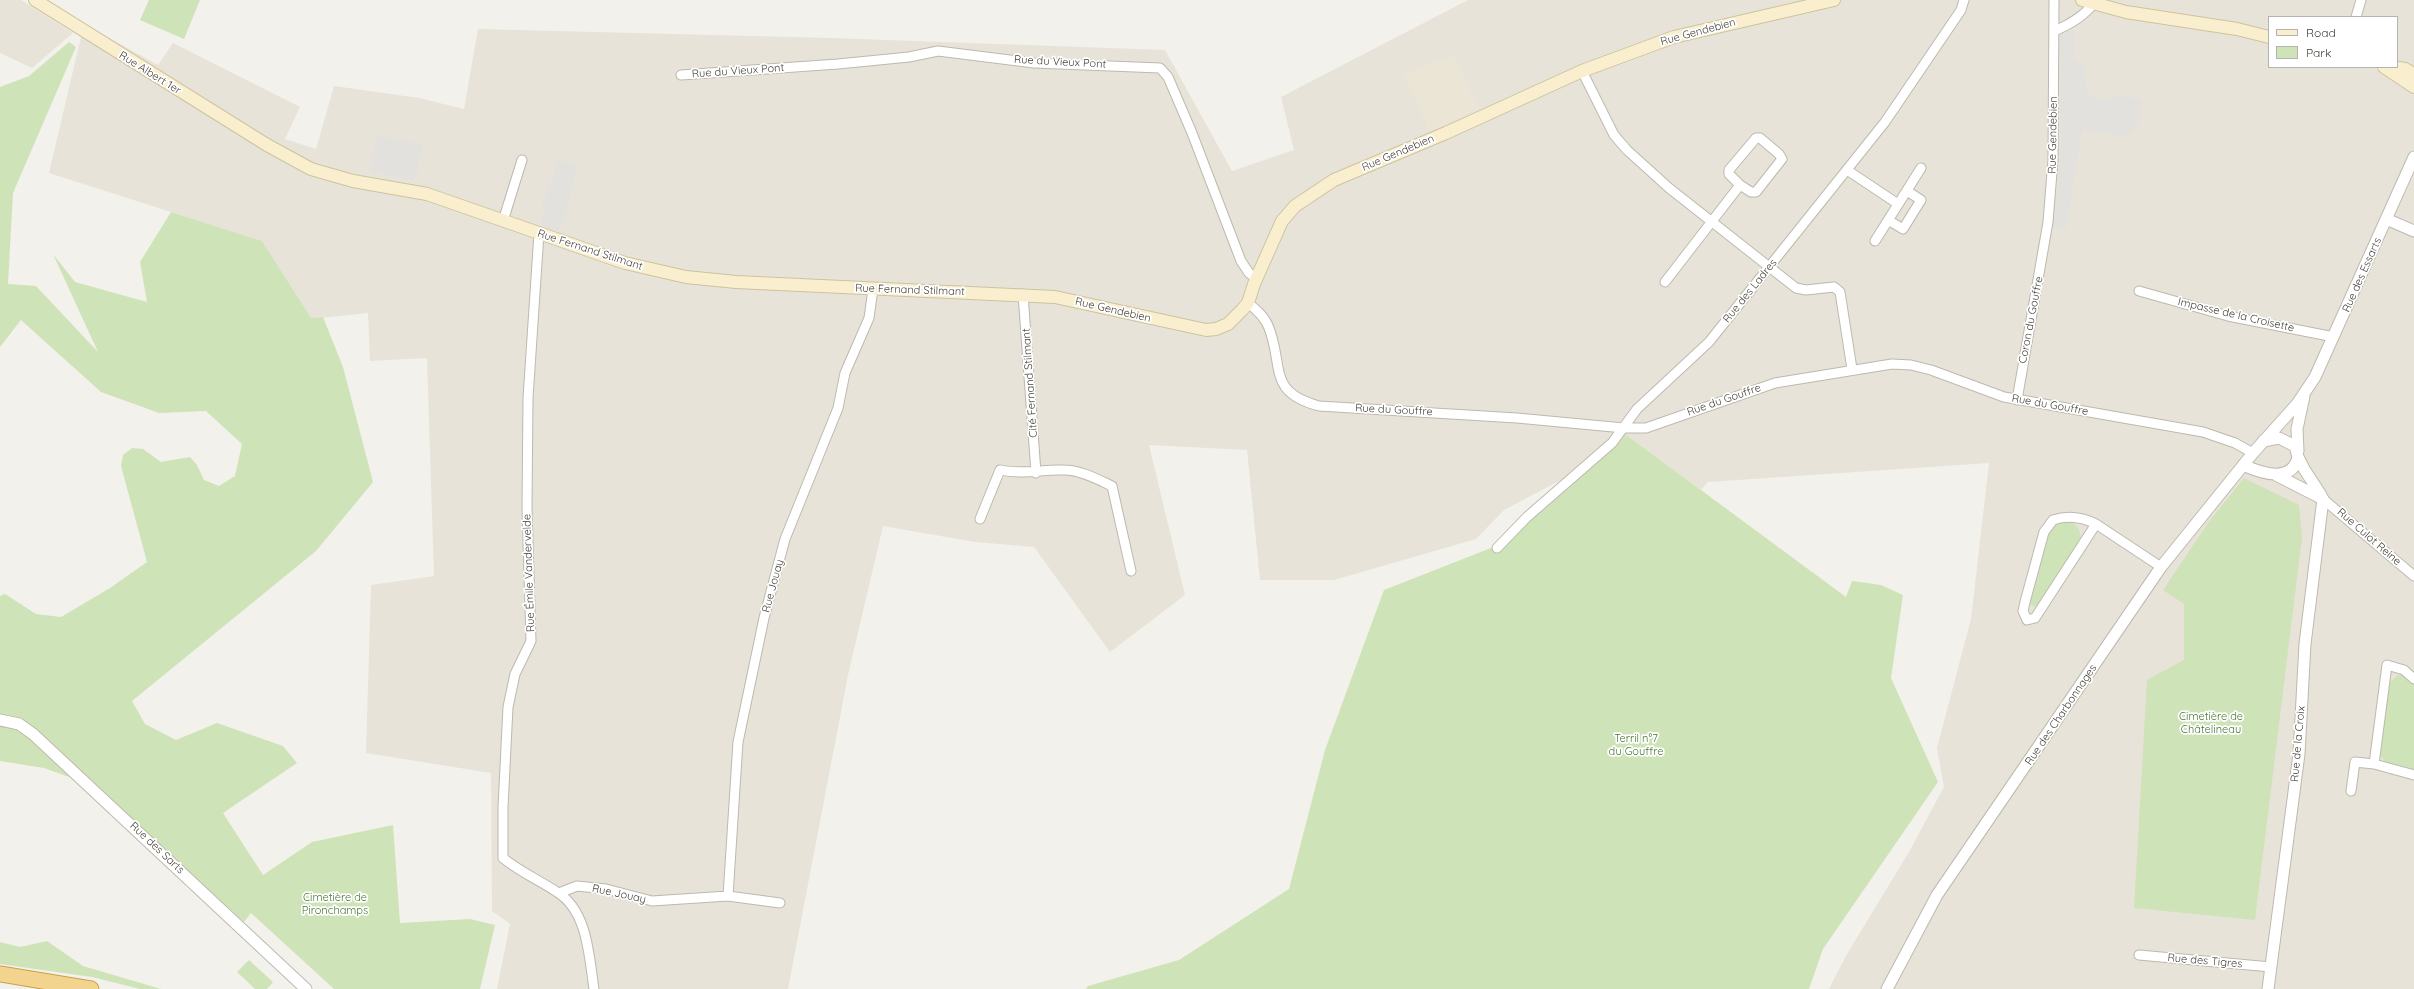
<!DOCTYPE html>
<meta charset="utf-8">
<style>
body{margin:0}
#map{position:relative;width:2414px;height:989px;overflow:hidden;background:#f3f1eb;font-family:Quicksand,sans-serif}
canvas{display:block}
.legend{position:absolute;left:2268px;top:16px;width:130px;height:52px;box-sizing:border-box;background:#fff;border:1px solid #b5b3b0;margin:0;padding:5px 7px;list-style:none;font-size:12px;color:#474239}
.legend li{display:flex;align-items:center;gap:8px;height:20px}
.legend b{width:20px;border:1px solid #b5b3b0}
</style>
<div id="map">
<canvas width="2414" height="989"></canvas>
<ul class="legend">
<li><b style="height:5px;background:#f9efcf"></b>Road</li>
<li><b style="height:11px;background:#cfe3b8"></b>Park</li>
</ul>
</div>
<script>
const ctx = document.querySelector('canvas').getContext('2d');
ctx.lineJoin = 'round';
function fillPath(path, color) { ctx.fillStyle = color; ctx.fill(path, 'evenodd'); }
function strokePath(path, color, width, dash) { ctx.strokeStyle = color; ctx.lineWidth = width; ctx.lineCap = dash ? 'butt' : 'round'; ctx.setLineDash(dash || []); ctx.stroke(path); }
function label(font, color, halo, rows, align = 'center') {
  ctx.font = font + ' Quicksand,sans-serif'; ctx.lineWidth = 3.5; ctx.setLineDash([]); ctx.textBaseline = 'middle'; ctx.strokeStyle = halo; ctx.fillStyle = color; for (const [text, x, y, turn = 0] of rows) {
    ctx.save(); ctx.translate(x, y); ctx.rotate((+turn || 0) * Math.PI / 180); ctx.textAlign = isNaN(turn) ? turn : align; if (halo) ctx.strokeText(text, 0, 0); ctx.fillText(text, 0, 0); ctx.restore();
  }
}
fillPath(new Path2D(`
 M 0,0 L 21,0 L 73,33 L 32,68 L 0,53 Z
 M 1468,0 L 2414,0 L 2414,989 L 1829,989 L 1847,954 L 1909,852 L 1944,787 L 1937,748 L 1971,619 L 1989,463 L 1708,482 L 1701,490 L 1625,434 L 1601,459 L 1504,510 L 1476,539 L 1334,580 L 1260,580 L 1247,450 L 1149,445 L 1185,595 L 1110,652 L 1034,547 L 975,542 L 883,526 L 848,675 L 788,989 L 497,989 L 510,924 L 492,911 L 491,773 L 366,753 L 371,585 L 434,576 L 427,358 L 370,361 L 368,313 L 311,319 L 262,241 L 49,173 L 84,24 L 158,65 L 173,43 L 300,107 L 285,139 L 316,149 L 334,86 L 419,98 L 464,109 L 478,29 L 831,38 L 1165,50 L 1232,171 L 1294,150 L 1281,97 ZM 2269,17 L 2397,17 L 2397,67 L 2269,67 Z`), '#e7e3d9');
fillPath(new Path2D(`
 M 1454,54 L 1479,109 L 1429,131 L 1404,75 Z`), '#ebe5d6');
fillPath(new Path2D(`
 M 149,0 L 200,0 L 184,39 L 140,20 Z
 M 69,42 L 76,47 L 13,193 L 8,284 L 36,286 L 98,352 L 53,254 L 75,282 L 147,302 L 140,262 L 171,212 L 262,241 L 311,318 L 323,317 L 343,367 L 373,482 L 316,551 L 132,701 L 145,724 L 176,740 L 217,723 L 283,746 L 297,763 L 223,813 L 263,875 L 312,842 L 393,825 L 400,923 L 470,919 L 495,925 L 480,989 L 334,989 L 251,913 L 244,922 L 97,787 L 44,768 L 0,761 L 0,596 L 5,594 L 36,614 L 61,617 L 110,588 L 147,562 L 121,466 L 123,455 L 132,448 L 143,449 L 161,462 L 190,457 L 197,465 L 204,480 L 219,486 L 235,476 L 242,444 L 206,411 L 159,413 L 101,392 L 21,320 L 0,347 L 0,87 L 29,76 Z
 M 1625,434 L 1846,597 L 1852,581 L 1881,585 L 1903,595 L 1891,678 L 1938,782 L 1823,949 L 1809,989 L 1086,989 L 1088,986 L 1179,960 L 1289,889 L 1325,750 L 1384,590 L 1491,548 Z
 M 2244,478 L 2299,505 L 2302,537 L 2255,920 L 2134,908 L 2147,680 L 2184,660 L 2184,604 L 2163,590 L 2208,523 Z
 M 2059,521 C 2073,521 2080,524 2081,539 L 2037,606 L 2032,606 L 2030,604 C 2035,586 2043,530 2059,521 Z
 M 2398,675 L 2404,675 L 2414,683 L 2414,770 L 2387,764 L 2380,755 L 2387,685 Z
 M 47,941 L 83,966 L 161,989 L 140,989 L 92,977 L 0,964 L 0,942 L 20,947 Z
 M 249,960 L 273,982 L 267,989 L 255,989 L 237,972 Z`), '#cfe3b8');
fillPath(new Path2D(`
 M 2074,31 L 2075,60 L 2083,63 L 2087,93 L 2098,99 L 2113,99 L 2115,94 L 2140,99 L 2140,119 L 2128,137 L 2082,129 L 2066,229 L 2053,227 L 2061,153 L 2060,32 Z
 M 377,135 L 423,145 L 415,181 L 370,172 Z
 M 559,160 L 577,165 L 568,208 L 558,232 L 540,225 L 545,210 L 541,208 Z`), '#e3e1de');
const minor = new Path2D(`
 M 2356,17 L 2361,0
 M 2054,31 C 2069,25 2084,16 2094,3
 M 1582,71 L 1614,135 L 1627,150 L 1669,188 L 1796,288 L 1806,290 L 1834,287 L 1840,292 L 1852,369
 M 681,75 L 838,64 L 909,57 L 938,51 L 1034,63 L 1160,68 L 1168,77 L 1192,133 L 1241,261 L 1249,273 L 1256,278
 M 1847,170 L 1898,204
 M 1888,220 L 1903,229 L 1921,200 L 1907,191
 M 503,221 L 522,160
 M 539,233 L 528,398 L 527,508 L 531,641 L 515,674 L 508,707 L 503,807 L 503,858 C 520,872 539,880 557,892 C 588,911 589,957 594,989
 M 1875,241 L 1921,168
 M 1665,282 L 1740,185 L 1729,174 L 1729,170 L 1756,138 L 1760,138 L 1779,154 L 1782,159 L 1756,192 L 1751,192 L 1740,185
 M 2139,291 L 2228,316 L 2334,337
 M 1023,294 L 1036,473
 M 1248,303 C 1257,310 1265,317 1269,328 C 1284,367 1267,392 1319,406 L 1517,418 L 1624,428 L 1646,428 L 1775,383 L 1892,364 L 1911,365 L 1931,370 L 2004,397 L 2203,432 L 2235,443 L 2253,453
 M 2017,400 L 2048,222 L 2053,160 L 2054,0
 M 2323,499 L 2414,576
 M 980,519 L 1000,470 C 1022,475 1043,469 1065,470 C 1080,470 1099,480 1112,486 L 1131,571
 M 2096,524 L 2035,618 L 2027,620 L 2023,611 L 2025,602 L 2044,532 L 2053,520 C 2068,515 2082,517 2096,524 L 2161,567
 M 1497,548 L 1527,517 L 1612,443 L 1637,409 L 1709,342 L 1885,122 L 1961,10 L 1964,0
 M 2414,679 L 2404,670 L 2387,665 L 2374,764 L 2414,775
 M 2351,791 L 2355,762 L 2374,764
 M 559,893 L 577,886 L 606,889 L 652,901 L 728,896 L 780,903
 M 728,896 L 738,742 L 764,618 L 785,539 L 838,408 L 845,373 L 869,318 L 873,289
 M 2139,955 L 2271,967`);
const tertiary = new Path2D(`
 M 2386,219 L 2414,231
 M 2298,451 L 2297,429 L 2304,396
 M 2298,457 L 2304,469 L 2321,495
 M 2243,465 C 2261,473 2292,484 2298,457 L 2295,446 L 2279,438 L 2263,441
 M 2276,475 L 2323,499
 M 0,720 L 19,724 L 33,734 L 306,989
 M 1887,989 L 1937,895 L 2161,567 L 2253,453 L 2297,404 L 2315,377 L 2414,157
 M 2268,989 L 2299,754 L 2305,644 L 2323,499`);
const secondary = new Path2D(`
 M 35,0 L 267,145 L 311,169 L 353,181 L 427,194 L 625,263 L 686,277 L 736,282 L 1055,297 L 1206,330 L 1216,329 L 1228,324 L 1242,310 L 1248,303 L 1254,284 L 1282,221 L 1295,206 L 1334,180 L 1446,133 L 1582,71 L 1674,37 L 1834,0
 M 2082,0 L 2126,12 L 2237,29 L 2269,37
 M 2384,67 L 2414,87
 M 2393,67 L 2405,69 L 2414,74`);
const trunk = new Path2D(`
 M 0,974 L 91,989`);
strokePath(minor, '#beb9ae', 11);
strokePath(tertiary, '#beb9ae', 13);
strokePath(secondary, '#cec39f', 14);
strokePath(trunk, '#cd9f4b', 17);
strokePath(minor, '#fff', 9);
strokePath(tertiary, '#fff', 11);
strokePath(secondary, '#f9efcf', 12);
strokePath(trunk, '#f2d48e', 15);
label('11px', '#474239', '#fff', [
 ["Rue Gendebien",1698,32,-15],
 ["Rue du Vieux Pont",1060,62,3],
 ["Rue du Vieux Pont",738,71,-4],
 ["Rue Albert 1er",150,73,32],
 ["Rue Gendebien",2053,135,-89],
 ["Rue Gendebien",1398,153,-23],
 ["Rue Fernand Stilmant",590,250,18],
 ["Rue des Essarts",2362,275,-66],
 ["Rue Fernand Stilmant",910,290,2],
 ["Rue des Ladres",1750,291,-51],
 ["Rue Gendebien",1113,310,13],
 ["Impasse de la Croisette",2236,315,13],
 ["Coron du Gouffre",2031,320,-79],
 ["Cité Fernand Stilmant",1030,383,-94],
 ["Rue du Gouffre",1724,400,-19],
 ["Rue du Gouffre",2050,405,10],
 ["Rue du Gouffre",1394,410,3],
 ["Rue Culot Reine",2369,537,41],
 ["Rue Émile Vandervelde",529,573,-92],
 ["Rue Jouay",773,586,-75],
 ["Rue des Charbonnages",2061,715,-56],
 ["Rue de la Croix",2298,744,-85],
 ["Rue des Sarts",157,848,43],
 ["Rue Jouay",619,894,12],
 ["Rue des Tigres",2205,961,5]
]);
label('11px', '#4a7332', '#fff', [
 ["Cimetière de",2211,717],
 ["Châtelineau",2211,730],
 ["Terril n°7",1636,739],
 ["du Gouffre",1636,752],
 ["Cimetière de",335,898],
 ["Pironchamps",335,911]
]);
</script>
